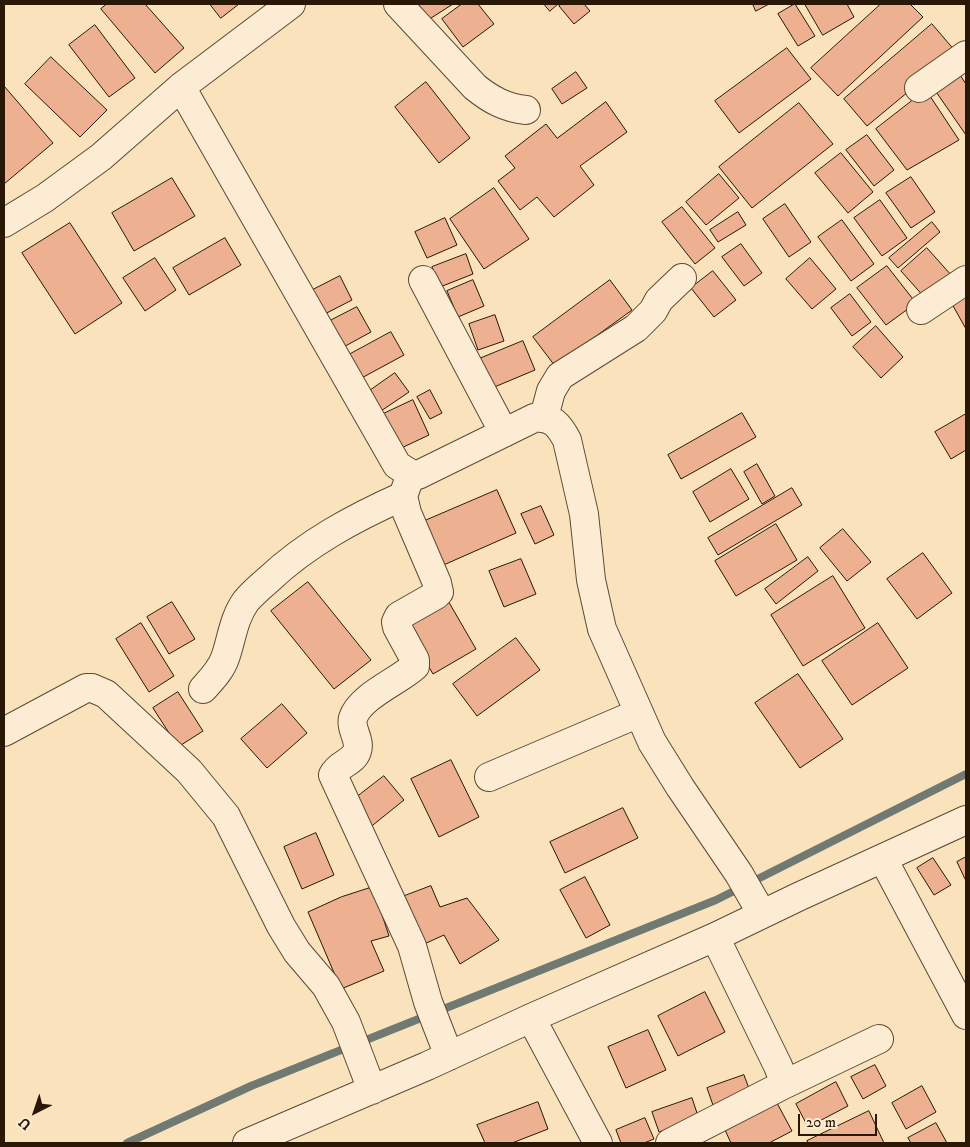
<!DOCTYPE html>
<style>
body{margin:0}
#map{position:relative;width:970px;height:1147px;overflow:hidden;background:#fae2bc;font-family:"IM FELL DW Pica",serif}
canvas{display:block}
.frame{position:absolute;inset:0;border:5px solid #281805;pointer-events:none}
.north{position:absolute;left:10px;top:1087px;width:50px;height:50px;-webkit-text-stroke:4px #fcecd3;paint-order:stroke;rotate:221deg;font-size:14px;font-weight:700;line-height:20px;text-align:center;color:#281805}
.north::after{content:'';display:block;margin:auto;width:18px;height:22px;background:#281805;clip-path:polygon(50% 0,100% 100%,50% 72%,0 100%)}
.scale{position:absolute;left:798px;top:1114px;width:79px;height:22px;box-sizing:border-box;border:2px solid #281805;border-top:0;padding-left:6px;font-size:15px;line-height:18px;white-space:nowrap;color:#281805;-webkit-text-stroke:4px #fcecd3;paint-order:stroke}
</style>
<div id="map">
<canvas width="970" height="1147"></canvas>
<div class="frame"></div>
<div class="north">U</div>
<div class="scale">20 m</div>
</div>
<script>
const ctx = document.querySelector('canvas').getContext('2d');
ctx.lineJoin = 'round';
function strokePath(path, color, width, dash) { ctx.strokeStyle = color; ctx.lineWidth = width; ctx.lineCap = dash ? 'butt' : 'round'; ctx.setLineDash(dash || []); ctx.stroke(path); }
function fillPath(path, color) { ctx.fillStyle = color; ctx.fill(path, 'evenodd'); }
strokePath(new Path2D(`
 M 127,1143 L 251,1086 L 716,900 L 966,774`), '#717a72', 8);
const building = new Path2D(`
 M 107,4 L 145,4 L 184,48 L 155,73 L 101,9 Z
 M 210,4 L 239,4 L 221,18 Z
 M 417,4 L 453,4 L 428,20 Z
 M 462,4 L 478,4 L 494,24 L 463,47 L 442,19 Z
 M 544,4 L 558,4 L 550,11 Z
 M 562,4 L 584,4 L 590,11 L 574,24 L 559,6 Z
 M 753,4 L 769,4 L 756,11 Z
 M 795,4 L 815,36 L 798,46 L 778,14 Z
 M 805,4 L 847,4 L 854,17 L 823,35 Z
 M 881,4 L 910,4 L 923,17 L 838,96 L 811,68 Z
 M 932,24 L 956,52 L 867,126 L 844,99 Z
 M 95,25 L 135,78 L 109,97 L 69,45 Z
 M 787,48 L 811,79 L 739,133 L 715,101 Z
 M 51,57 L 107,110 L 80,137 L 25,84 Z
 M 956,69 L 966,84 L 966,135 L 932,86 Z
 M 576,72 L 587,88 L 562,104 L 552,89 Z
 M 426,82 L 470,138 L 439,163 L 395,107 Z
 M 4,86 L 53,143 L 4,184 Z
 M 926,90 L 959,140 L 907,170 L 876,129 Z
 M 606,102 L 627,132 L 580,166 L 594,185 L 554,217 L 537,197 L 520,210 L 498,181 L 515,168 L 505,156 L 546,124 L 557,138 Z
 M 799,103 L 833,144 L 752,208 L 719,167 Z
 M 867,135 L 894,170 L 874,186 L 846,150 Z
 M 841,153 L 873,192 L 848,213 L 815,173 Z
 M 719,174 L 739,198 L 706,225 L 686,202 Z
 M 911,177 L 935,212 L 911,228 L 886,193 Z
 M 172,178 L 195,216 L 134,251 L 112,213 Z
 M 494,188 L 529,239 L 484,269 L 450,219 Z
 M 880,200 L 907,238 L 882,256 L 854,218 Z
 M 785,204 L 811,242 L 789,257 L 763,219 Z
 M 682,207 L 715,248 L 695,264 L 662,222 Z
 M 738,212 L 746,225 L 718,242 L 710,230 Z
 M 445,218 L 457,245 L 427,258 L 415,232 Z
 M 842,220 L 874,264 L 851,281 L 818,237 Z
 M 932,222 L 940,232 L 898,268 L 889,258 Z
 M 70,223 L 122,303 L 75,334 L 22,253 Z
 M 225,238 L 241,265 L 189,295 L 173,268 Z
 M 741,244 L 762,273 L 744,286 L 722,257 Z
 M 927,248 L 952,276 L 926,299 L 901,271 Z
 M 466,254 L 473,274 L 440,287 L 432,267 Z
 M 155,258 L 176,290 L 145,311 L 123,278 Z
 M 810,258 L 836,289 L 812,309 L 786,279 Z
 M 887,266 L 916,303 L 886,325 L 857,288 Z
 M 713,271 L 736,300 L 714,317 L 691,288 Z
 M 340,276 L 352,300 L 315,319 L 303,295 Z
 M 473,280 L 484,306 L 458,317 L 447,291 Z
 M 610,280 L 632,310 L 555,366 L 533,337 Z
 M 850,294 L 871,322 L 852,336 L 831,308 Z
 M 966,296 L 966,329 L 952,304 Z
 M 357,307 L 371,332 L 338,350 L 324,324 Z
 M 495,315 L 504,341 L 478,350 L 469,324 Z
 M 876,326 L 903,357 L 881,378 L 853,347 Z
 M 391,332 L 404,355 L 356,381 L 343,358 Z
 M 523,341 L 535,370 L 492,388 L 479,359 Z
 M 395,373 L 409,392 L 381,411 L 368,392 Z
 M 430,390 L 442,413 L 430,419 L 417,397 Z
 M 413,400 L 429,435 L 395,451 L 379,416 Z
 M 742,413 L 756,437 L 681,479 L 668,455 Z
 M 966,414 L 966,450 L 951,459 L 935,432 Z
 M 757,464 L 775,496 L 762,504 L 744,472 Z
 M 731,469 L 749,499 L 710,522 L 693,492 Z
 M 792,488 L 802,505 L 718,555 L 708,538 Z
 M 497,490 L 516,533 L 439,567 L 420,523 Z
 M 541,506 L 554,535 L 535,544 L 521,514 Z
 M 776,524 L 797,560 L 736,596 L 715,561 Z
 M 843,529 L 871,562 L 847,581 L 820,548 Z
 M 923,553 L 952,593 L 917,619 L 887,579 Z
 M 808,557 L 818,571 L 776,604 L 765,589 Z
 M 521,559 L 536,594 L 504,607 L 489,571 Z
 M 833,576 L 865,628 L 803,666 L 771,615 Z
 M 308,582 L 371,660 L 334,689 L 271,611 Z
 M 447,599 L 476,649 L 433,674 L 404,624 Z
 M 172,602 L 195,639 L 169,654 L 147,617 Z
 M 141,623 L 174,676 L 149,692 L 116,639 Z
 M 878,623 L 908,668 L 852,705 L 822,661 Z
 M 516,638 L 540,670 L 477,716 L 453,684 Z
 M 798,674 L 843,739 L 800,768 L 755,703 Z
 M 178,692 L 203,731 L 178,747 L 153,708 Z
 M 282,704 L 307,733 L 267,768 L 241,739 Z
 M 451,760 L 479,817 L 439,837 L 411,779 Z
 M 384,776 L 404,800 L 368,829 L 348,804 Z
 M 623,808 L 638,838 L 565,873 L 550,842 Z
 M 316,833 L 334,875 L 302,889 L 284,847 Z
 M 966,857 L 966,881 L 957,862 Z
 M 933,858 L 951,885 L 934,895 L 917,868 Z
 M 585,877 L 610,925 L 586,938 L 560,890 Z
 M 431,886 L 440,907 L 467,898 L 499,940 L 460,964 L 444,935 L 422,945 L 402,897 Z
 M 373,887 L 389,936 L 371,941 L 384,971 L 341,989 L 308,912 L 341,897 Z
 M 705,992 L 725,1032 L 678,1056 L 658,1016 Z
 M 648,1030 L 666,1070 L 626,1088 L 608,1047 Z
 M 875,1065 L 886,1086 L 863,1099 L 851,1077 Z
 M 744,1075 L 751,1094 L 714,1108 L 707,1088 Z
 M 836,1082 L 848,1106 L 808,1127 L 796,1104 Z
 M 922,1086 L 936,1112 L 906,1129 L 892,1103 Z
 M 692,1098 L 699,1119 L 659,1132 L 652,1112 Z
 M 538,1102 L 548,1129 L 512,1143 L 485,1143 L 477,1125 Z
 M 777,1103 L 792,1131 L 769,1143 L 731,1143 L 725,1130 Z
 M 869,1111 L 884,1143 L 809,1143 L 807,1141 Z
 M 645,1118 L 654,1139 L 644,1143 L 621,1143 L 616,1130 Z
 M 936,1123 L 947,1143 L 911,1143 L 908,1138 Z`);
fillPath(building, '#edb091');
strokePath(building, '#281805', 1);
const minor = new Path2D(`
 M 398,4 L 475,87 C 491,100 506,108 526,110
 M 181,87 L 397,465 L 411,474 L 418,475 L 534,418 C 552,416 559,425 567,440 L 584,514 L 591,580 L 602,629 L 652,742 L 680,787 L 739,874 L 762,914
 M 919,88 L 966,55
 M 4,223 L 45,198 L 101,157 L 181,87 L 291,4
 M 423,280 L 504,433
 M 921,310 L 966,280
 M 544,417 L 551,391 L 560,376 L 636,328 L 653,311 L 659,300 L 682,278
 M 411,474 L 403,496 L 407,513 L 437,583 L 439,592 L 436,595 L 399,616 L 396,622 L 397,627 L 415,660 L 415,666 C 399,681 360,696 353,718 C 350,729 361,740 357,751 C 353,763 339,763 333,775 L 412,946 L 428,1002 L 449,1056
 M 203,689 C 211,680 221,670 225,658 C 232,639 233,619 246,601 C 252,594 261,586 268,580 C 307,543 354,518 403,496
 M 4,732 L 86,688 L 92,688 L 106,694 L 189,771 L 226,816 L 281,926 L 297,952 L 326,986 L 346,1022 L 372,1090
 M 489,777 L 639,713
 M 883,859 L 966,1015
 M 715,937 L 778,1066 L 785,1084
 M 531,1018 L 598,1143
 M 247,1143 L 427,1066 L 531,1018 L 715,937 L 798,897 L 966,820
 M 670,1143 L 785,1084 L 879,1039`);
strokePath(minor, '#5c4a33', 30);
strokePath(minor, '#fcecd3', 28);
</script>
